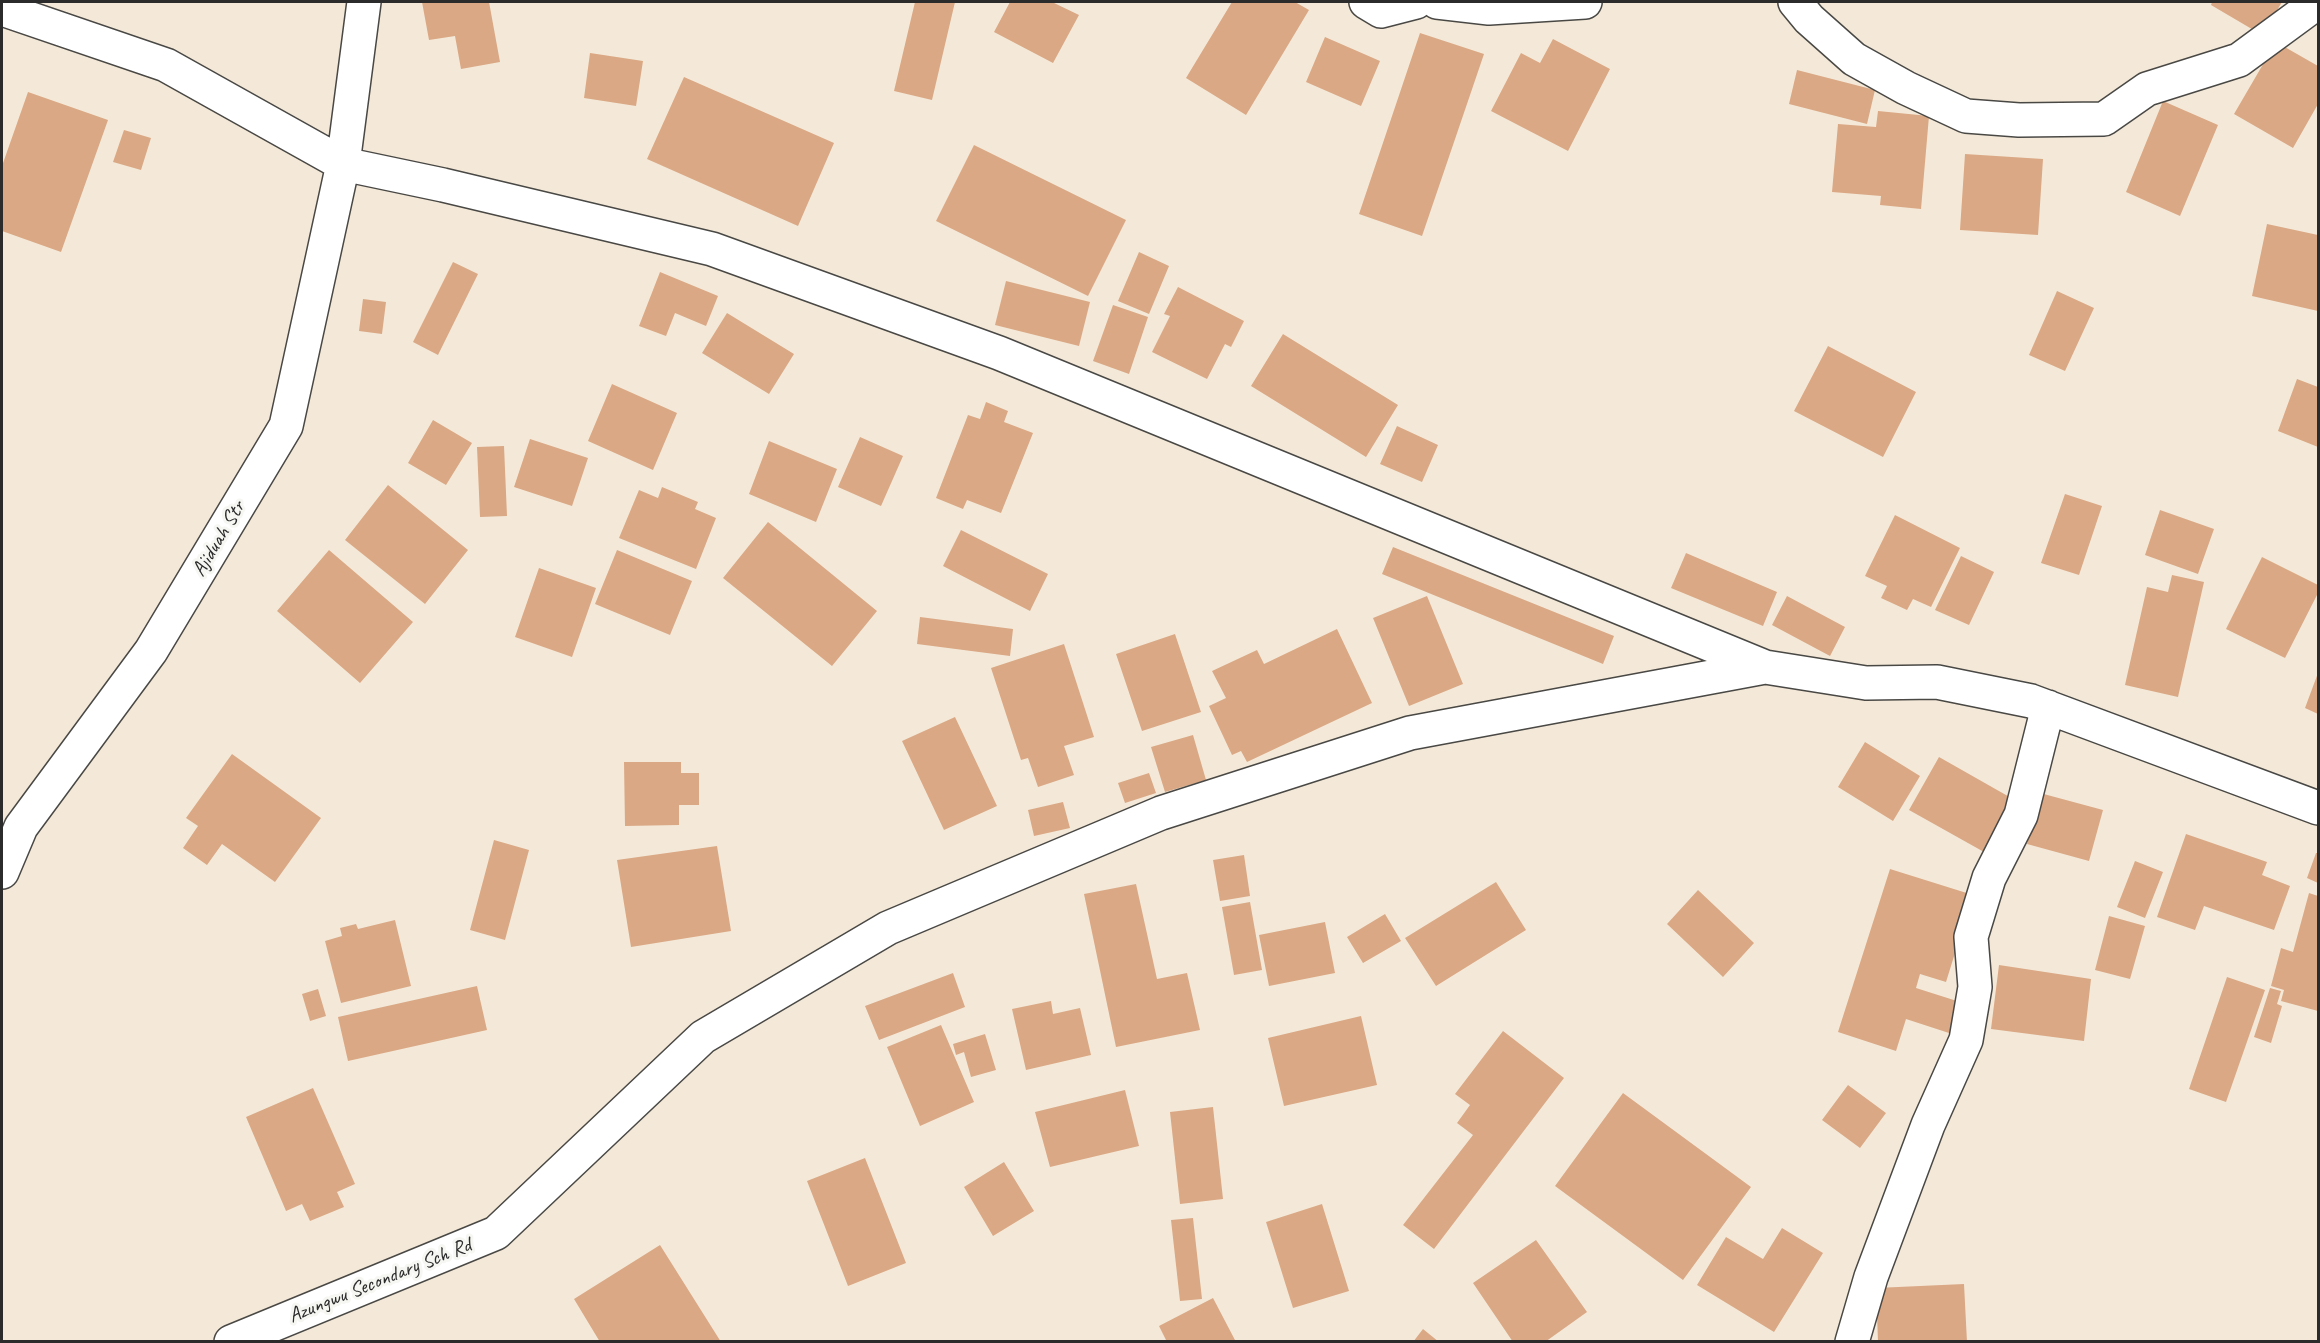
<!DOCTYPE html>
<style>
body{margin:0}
#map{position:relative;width:2320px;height:1343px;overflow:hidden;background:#f4e9d8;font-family:Caveat,sans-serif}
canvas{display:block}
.frame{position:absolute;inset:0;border:3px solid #2b2b2b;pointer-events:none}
</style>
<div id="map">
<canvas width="2320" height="1343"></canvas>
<div class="frame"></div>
</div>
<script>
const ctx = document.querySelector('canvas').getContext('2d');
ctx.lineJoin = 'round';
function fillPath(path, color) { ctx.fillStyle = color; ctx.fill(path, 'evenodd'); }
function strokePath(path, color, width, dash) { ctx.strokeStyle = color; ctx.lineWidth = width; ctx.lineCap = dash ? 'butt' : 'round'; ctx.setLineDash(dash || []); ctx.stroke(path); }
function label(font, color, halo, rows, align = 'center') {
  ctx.font = font + ' Caveat,sans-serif'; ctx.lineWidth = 6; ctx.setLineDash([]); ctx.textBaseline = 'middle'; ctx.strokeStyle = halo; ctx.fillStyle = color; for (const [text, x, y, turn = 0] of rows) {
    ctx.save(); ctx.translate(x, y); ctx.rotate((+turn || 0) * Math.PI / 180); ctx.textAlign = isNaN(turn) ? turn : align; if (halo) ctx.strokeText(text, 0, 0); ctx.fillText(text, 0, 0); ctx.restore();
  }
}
fillPath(new Path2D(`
 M 422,2 L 489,2 L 500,62 L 461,69 L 455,36 L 429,40 Z
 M 915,2 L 955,2 L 932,100 L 894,91 Z
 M 1010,2 L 1052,2 L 1079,15 L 1053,63 L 994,32 Z
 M 1232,2 L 1295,2 L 1309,10 L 1246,115 L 1186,78 Z
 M 2212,2 L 2282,2 L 2262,35 L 2211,5 Z
 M 1420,33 L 1484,54 L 1422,236 L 1359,214 Z
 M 1325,37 L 1380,61 L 1361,106 L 1306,82 Z
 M 1553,39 L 1610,69 L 1568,151 L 1491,111 L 1521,53 L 1540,63 Z
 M 2276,42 L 2318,66 L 2318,104 L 2293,148 L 2234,114 Z
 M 590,53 L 643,61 L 636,106 L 584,98 Z
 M 1797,70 L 1875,90 L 1867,124 L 1789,104 Z
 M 684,77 L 834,143 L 798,226 L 647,159 Z
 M 28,92 L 108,120 L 61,252 L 2,231 L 2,166 Z
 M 2163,101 L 2218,125 L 2180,216 L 2126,192 Z
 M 1878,111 L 1929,116 L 1921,209 L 1880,205 L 1881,196 L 1832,192 L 1838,124 L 1876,127 Z
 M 124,130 L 151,138 L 141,170 L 113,162 Z
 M 974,145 L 1126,220 L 1088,296 L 936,221 Z
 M 1965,154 L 2043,159 L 2038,235 L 1960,230 Z
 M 2267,224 L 2318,235 L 2318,311 L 2252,296 Z
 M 1139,252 L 1169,266 L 1149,314 L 1118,301 Z
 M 453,262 L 478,274 L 438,355 L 413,342 Z
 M 660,272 L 718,296 L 706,326 L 675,313 L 666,336 L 639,326 Z
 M 1006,281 L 1090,302 L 1079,346 L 995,325 Z
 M 1178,287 L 1244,321 L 1231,347 L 1225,344 L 1207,379 L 1152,352 L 1170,316 L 1164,314 Z
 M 2057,291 L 2094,308 L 2065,371 L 2029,355 Z
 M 363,299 L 386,302 L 382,334 L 359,331 Z
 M 1113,305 L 1148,317 L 1129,374 L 1093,361 Z
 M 727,313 L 794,354 L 769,394 L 702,353 Z
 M 1283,334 L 1398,405 L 1366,457 L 1251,386 Z
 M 1828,346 L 1916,392 L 1883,457 L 1794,411 Z
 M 2297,379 L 2318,387 L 2318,447 L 2278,431 Z
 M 612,384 L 677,413 L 653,470 L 588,441 Z
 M 986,402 L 1008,411 L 1004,422 L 1033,433 L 1001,513 L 967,500 L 963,509 L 936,498 L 968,415 L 980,419 Z
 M 433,420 L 472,443 L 446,485 L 408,463 Z
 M 1397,426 L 1438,445 L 1422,482 L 1380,464 Z
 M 860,437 L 903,456 L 881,506 L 838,487 Z
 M 530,439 L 588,458 L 572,506 L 514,487 Z
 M 769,441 L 837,469 L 816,522 L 749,494 Z
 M 504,446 L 507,516 L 480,517 L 477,447 Z
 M 388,485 L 468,550 L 425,604 L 345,540 Z
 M 662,487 L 698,502 L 695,509 L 716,518 L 696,569 L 619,538 L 639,490 L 658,498 Z
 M 2065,494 L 2102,506 L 2079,575 L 2041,563 Z
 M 2160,510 L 2214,529 L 2198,574 L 2145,555 Z
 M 1895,515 L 1960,548 L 1931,607 L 1913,599 L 1907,610 L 1881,598 L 1887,586 L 1865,576 Z
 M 768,522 L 877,611 L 832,666 L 723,578 Z
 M 961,530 L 1048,574 L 1030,611 L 943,566 Z
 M 1393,547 L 1614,636 L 1603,664 L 1382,574 Z
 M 329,550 L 413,622 L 360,683 L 277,611 Z
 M 617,550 L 692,581 L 670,635 L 595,604 Z
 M 1686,553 L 1777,592 L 1763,626 L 1671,588 Z
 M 1961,556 L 1994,572 L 1969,625 L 1935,610 Z
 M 2262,557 L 2318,585 L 2318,593 L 2285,658 L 2226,629 Z
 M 539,568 L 596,588 L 572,657 L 515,637 Z
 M 2172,575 L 2204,582 L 2178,697 L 2125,685 L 2147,587 L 2168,592 Z
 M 1427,596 L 1463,684 L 1409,706 L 1373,618 Z
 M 1787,596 L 1845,627 L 1830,656 L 1772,625 Z
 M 920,617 L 1013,629 L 1010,656 L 917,644 Z
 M 1337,629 L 1372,703 L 1247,762 L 1241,751 L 1232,755 L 1209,706 L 1226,698 L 1212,671 L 1257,650 L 1264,664 Z
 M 1175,634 L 1201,712 L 1142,731 L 1116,654 Z
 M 1064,644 L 1094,737 L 1064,746 L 1074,775 L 1038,787 L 1028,758 L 1021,760 L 991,668 Z
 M 2318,673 L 2318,714 L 2305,708 Z
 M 955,717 L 997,806 L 944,830 L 902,741 Z
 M 1193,735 L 1206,780 L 1165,792 L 1151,747 Z
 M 1865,742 L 1920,776 L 1893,821 L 1838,787 Z
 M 232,754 L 321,818 L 275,882 L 222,844 L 207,865 L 183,848 L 198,826 L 186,818 Z
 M 1939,757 L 2013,799 L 1984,852 L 1909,810 Z
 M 624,762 L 681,762 L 681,773 L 699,773 L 699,805 L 679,805 L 679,825 L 625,826 Z
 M 1149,773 L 1156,793 L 1125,803 L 1118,783 Z
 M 2040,793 L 2103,810 L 2089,861 L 2027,844 Z
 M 1063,802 L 1070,828 L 1034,836 L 1028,810 Z
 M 2186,834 L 2267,862 L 2262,875 L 2290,886 L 2274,930 L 2204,906 L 2195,930 L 2157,917 Z
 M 494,840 L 529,850 L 505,940 L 470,930 Z
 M 717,846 L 731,931 L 631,947 L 617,860 Z
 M 2316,853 L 2318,853 L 2318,883 L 2307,878 Z
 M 1244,855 L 1250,896 L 1220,901 L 1213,860 Z
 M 2135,861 L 2163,872 L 2145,918 L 2117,907 Z
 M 1890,869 L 1973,895 L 1946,982 L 1920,974 L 1916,988 L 1960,1002 L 1949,1033 L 1906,1019 L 1896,1051 L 1838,1032 Z
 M 1496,882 L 1526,930 L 1436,986 L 1405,938 Z
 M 1136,884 L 1157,979 L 1187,973 L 1200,1030 L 1116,1047 L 1084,894 Z
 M 1698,890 L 1754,943 L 1723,977 L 1667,924 Z
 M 2309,893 L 2318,896 L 2318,1011 L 2281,1001 L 2284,990 L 2271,986 L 2281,948 L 2293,952 Z
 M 1250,902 L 1262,970 L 1234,975 L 1222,907 Z
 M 1385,914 L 1401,941 L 1363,963 L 1347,937 Z
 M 2109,916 L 2145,926 L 2130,979 L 2095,970 Z
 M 395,920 L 411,986 L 341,1003 L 325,941 L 342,936 L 340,928 L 356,924 L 358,929 Z
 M 1325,922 L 1335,973 L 1269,986 L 1259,935 Z
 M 1999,965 L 2091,979 L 2084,1041 L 1991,1029 Z
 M 953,973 L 965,1007 L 879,1040 L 865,1006 Z
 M 2227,977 L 2265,990 L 2226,1102 L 2189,1089 Z
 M 477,986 L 487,1030 L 348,1061 L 338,1017 Z
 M 2270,988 L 2281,991 L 2277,1004 L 2282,1006 L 2271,1043 L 2254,1037 Z
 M 318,989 L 326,1016 L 310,1021 L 302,994 Z
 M 1051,1001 L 1053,1014 L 1080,1008 L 1091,1055 L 1026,1070 L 1012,1009 Z
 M 1361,1016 L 1377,1085 L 1284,1106 L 1268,1038 Z
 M 941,1025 L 974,1102 L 920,1126 L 887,1047 Z
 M 1503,1031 L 1564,1078 L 1434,1249 L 1403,1225 L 1473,1135 L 1457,1123 L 1470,1105 L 1455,1094 Z
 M 985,1034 L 996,1070 L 971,1077 L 964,1052 L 956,1055 L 953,1044 Z
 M 1848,1085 L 1886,1113 L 1860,1148 L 1822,1120 Z
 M 313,1088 L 355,1184 L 337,1192 L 344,1207 L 310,1221 L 302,1204 L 286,1211 L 246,1117 Z
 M 1125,1090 L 1139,1146 L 1050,1167 L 1035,1112 Z
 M 1623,1093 L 1751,1187 L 1683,1280 L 1555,1186 Z
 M 1213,1107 L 1223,1199 L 1180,1204 L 1170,1112 Z
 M 865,1158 L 906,1263 L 848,1286 L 807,1181 Z
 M 1004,1162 L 1034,1211 L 993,1236 L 964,1187 Z
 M 1322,1204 L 1349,1291 L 1293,1308 L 1266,1222 Z
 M 1193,1218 L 1202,1299 L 1180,1301 L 1171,1220 Z
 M 1782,1228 L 1823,1253 L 1774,1332 L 1697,1285 L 1726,1237 L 1763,1259 Z
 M 1536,1240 L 1587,1312 L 1545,1342 L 1513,1342 L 1473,1283 Z
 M 660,1245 L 721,1342 L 600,1342 L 574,1299 Z
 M 1964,1284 L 1967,1342 L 1878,1342 L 1876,1288 Z
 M 1213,1298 L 1236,1342 L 1167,1342 L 1159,1326 Z
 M 1423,1329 L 1439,1342 L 1413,1342 Z`), '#daa885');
const minor = new Path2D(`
 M 1366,2 L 1381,11 L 1416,2
 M 1437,2 L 1489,8 L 1585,2
 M 1795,2 L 1809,19 L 1854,59 L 1906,88 L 1966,116 L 2019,120 L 2104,119 L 2147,89 L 2239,60 L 2318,2
 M 2,9 L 166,65 L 343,164 L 443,185 L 712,249 L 999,353 L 1765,667 L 1866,683 L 1937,682 L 2031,701 L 2318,808
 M 2,872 L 21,827 L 151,651 L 286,426 L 343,164 L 364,2
 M 231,1342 L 496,1233 L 703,1037 L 888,928 L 1161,813 L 1410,733 L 1765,667
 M 1852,1342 L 1871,1277 L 1928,1125 L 1966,1040 L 1975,987 L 1971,937 L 1989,878 L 2021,815 L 2048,707`);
strokePath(minor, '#494845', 36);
strokePath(minor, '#fff', 33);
label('21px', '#2b2b2b', '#f6f6f2', [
 ["Ajiduah Str",219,539,-59],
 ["Azungwu Secondary Sch Rd",380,1281,-22]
]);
</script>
